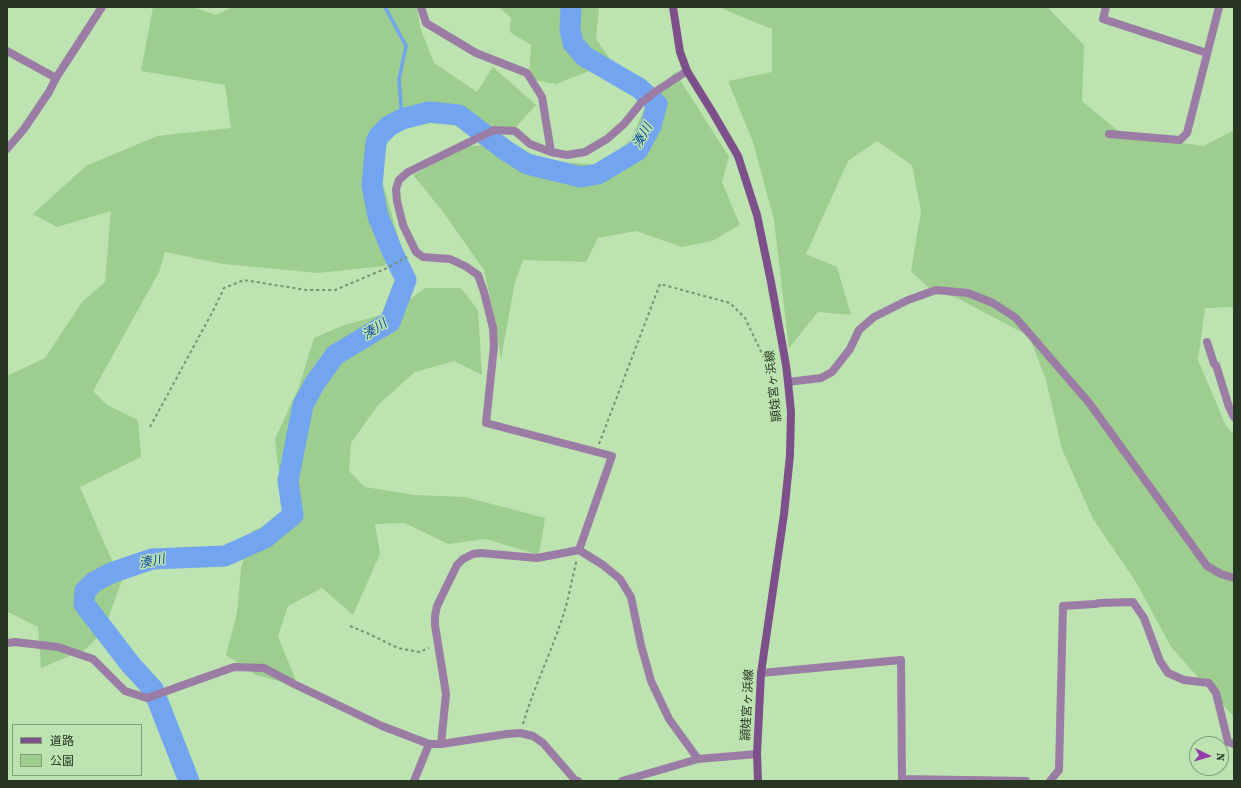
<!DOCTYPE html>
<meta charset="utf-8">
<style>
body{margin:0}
#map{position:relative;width:1241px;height:788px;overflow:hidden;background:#bce3b0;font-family:"Source Serif 4","Noto Sans JP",serif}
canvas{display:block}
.frame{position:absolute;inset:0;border:8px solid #273622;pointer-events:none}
.legend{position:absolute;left:12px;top:724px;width:130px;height:52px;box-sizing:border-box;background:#bce3b0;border:1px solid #809e77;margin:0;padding:5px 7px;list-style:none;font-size:12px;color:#273622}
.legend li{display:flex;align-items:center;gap:8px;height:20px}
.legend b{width:20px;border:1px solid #809e77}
.north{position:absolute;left:1189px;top:736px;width:40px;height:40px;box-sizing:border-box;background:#bce3b0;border:1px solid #809e77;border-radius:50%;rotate:95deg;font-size:11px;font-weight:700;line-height:16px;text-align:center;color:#273622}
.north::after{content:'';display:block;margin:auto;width:14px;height:18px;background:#933daa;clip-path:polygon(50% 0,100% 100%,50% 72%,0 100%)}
</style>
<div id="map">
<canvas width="1241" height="788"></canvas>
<div class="frame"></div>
<ul class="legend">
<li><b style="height:5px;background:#7e508b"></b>道路</li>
<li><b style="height:11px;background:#9dcd8f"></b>公園</li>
</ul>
<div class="north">N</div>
</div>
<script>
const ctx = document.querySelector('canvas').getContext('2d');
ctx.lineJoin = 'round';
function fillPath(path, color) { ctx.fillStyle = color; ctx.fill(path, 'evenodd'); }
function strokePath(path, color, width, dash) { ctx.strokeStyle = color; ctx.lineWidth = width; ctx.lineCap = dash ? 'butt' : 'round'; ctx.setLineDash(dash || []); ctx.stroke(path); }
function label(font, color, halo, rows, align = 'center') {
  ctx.font = font + ' "Source Serif 4","Noto Sans JP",serif'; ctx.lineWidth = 3; ctx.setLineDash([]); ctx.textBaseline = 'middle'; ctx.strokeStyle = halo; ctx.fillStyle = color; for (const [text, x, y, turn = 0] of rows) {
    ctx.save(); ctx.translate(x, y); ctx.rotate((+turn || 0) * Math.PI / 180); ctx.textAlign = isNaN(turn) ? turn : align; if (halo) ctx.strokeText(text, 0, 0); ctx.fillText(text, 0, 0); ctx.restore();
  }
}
fillPath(new Path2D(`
 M 153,7 L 192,7 L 216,15 L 233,7 L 417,7 L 420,27 L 434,63 L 477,92 L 493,67 L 536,105 L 514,129 L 431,123 L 390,125 L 381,177 L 402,250 L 384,266 L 318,273 L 223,264 L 165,252 L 159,272 L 93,391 L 107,405 L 138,420 L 141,457 L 80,487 L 104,543 L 122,581 L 103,632 L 86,649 L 41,668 L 38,627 L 10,613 L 7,612 L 7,376 L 45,358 L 82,302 L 105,282 L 111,211 L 57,227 L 33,214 L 86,166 L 157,136 L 231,128 L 225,85 L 141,71 Z
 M 499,7 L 599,7 L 596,39 L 612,62 L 556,84 L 529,79 L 531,45 L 510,32 L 511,18 Z
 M 718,7 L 1047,7 L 1084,45 L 1082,101 L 1123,135 L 1204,146 L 1234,130 L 1234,307 L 1205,308 L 1198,360 L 1226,426 L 1234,434 L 1234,717 L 1171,647 L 1136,582 L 1093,519 L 1062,449 L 1046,380 L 1029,336 L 957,298 L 931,290 L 911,271 L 921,211 L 912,165 L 877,141 L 848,161 L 806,254 L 837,267 L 851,315 L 818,312 L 789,348 L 774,220 L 753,142 L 728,81 L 772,72 L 772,29 Z
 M 675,72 L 729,157 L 722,182 L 740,225 L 712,241 L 682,247 L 636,231 L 598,238 L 586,262 L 523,260 L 515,282 L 501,359 L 495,321 L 484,270 L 441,209 L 413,175 L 465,147 L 501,143 L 550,161 L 599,165 L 631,140 L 648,100 Z
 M 425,288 L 461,288 L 478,310 L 482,375 L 454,361 L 415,372 L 378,405 L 351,443 L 349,471 L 365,487 L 415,495 L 465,497 L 545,518 L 539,555 L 486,539 L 448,544 L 405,523 L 375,524 L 380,554 L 353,615 L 322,588 L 288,606 L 278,636 L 298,686 L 256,675 L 226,655 L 237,613 L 241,568 L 252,531 L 284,518 L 275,439 L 299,387 L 314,338 L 342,326 L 394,311 Z`), '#9dcd8f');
strokePath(new Path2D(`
 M 385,7 L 406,46 L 399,79 L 402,119`), '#72a4f0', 3.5);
strokePath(new Path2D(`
 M 189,781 L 153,689 L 131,665 L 84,604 L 85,591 L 94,582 L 111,573 L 152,559 L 225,556 L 265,538 L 293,515 L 288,481 L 303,405 L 315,383 L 335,355 L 390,322 L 406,280 L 392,251 L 378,216 L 372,186 L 376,142 L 379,136 L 389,126 L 402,119 L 429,112 L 459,115 L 505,150 L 527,164 L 581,177 L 598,174 L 638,150 L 651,126 L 657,104 L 639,88 L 584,56 L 573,43 L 570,29 L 571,7`), '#72a4f0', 21);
strokePath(new Path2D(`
 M 150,427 L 213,311 L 224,288 L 244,280 L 306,290 L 335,290 L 387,268 L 407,257
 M 599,444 L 660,284 L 730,303 L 745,318 L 766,362 L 775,364
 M 350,626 L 369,634 L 398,648 L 419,652 L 429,648
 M 523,724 C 534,687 551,653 563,616 C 569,598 572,578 577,559`), '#76926d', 2, [3, 3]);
strokePath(new Path2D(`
 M 421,7 L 426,23 L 476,53 L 527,73 L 542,97 L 551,152 L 567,155 L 585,152 L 607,139 L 624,124 L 641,103 L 655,92 L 687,71
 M 1106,7 L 1103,19 L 1207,53
 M 7,51 L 56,78
 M 1109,134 L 1180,140 L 1187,133 L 1219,7
 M 7,149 L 24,129 L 49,92 L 56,78 L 102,7
 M 551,152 L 530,144 L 515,131 L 494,130 L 408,172 L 399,180 L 396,189 L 397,201 L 403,225 L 416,252 L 423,257 L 450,259 L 465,266 L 478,275 L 484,292 L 493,328 L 494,346 L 486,423 L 612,456 L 579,550
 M 1207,342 L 1214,364 L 1216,365 L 1229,407 L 1234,417
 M 788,382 L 821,378 L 832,372 L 850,349 L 859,330 L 874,317 L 908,300 L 936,290 L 968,293 L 993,303 L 1016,318 L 1090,404 L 1207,566 L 1221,574 L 1234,578
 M 7,643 L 15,642 L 58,647 L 93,659 L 125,691 L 147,698 L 234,667 L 264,668 L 294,684 L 382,726 L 429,744 L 441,744 L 507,734 L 520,733 L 533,736 L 543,743 L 575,780 L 578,781
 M 761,673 L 901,660 L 902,781
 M 441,744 L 446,694 L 435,625 L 435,616 L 437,606 L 457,565 L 463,559 L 473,554 L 481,553 L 537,558 L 579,550 L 603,565 L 620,579 L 631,597 L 641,645 L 651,681 L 669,719 L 698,759
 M 902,779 L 1026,781
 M 414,781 L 429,744
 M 622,781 L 698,759 L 757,754
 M 1050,781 L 1059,770 L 1063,606 L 1095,604 L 1100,603 L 1133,602 L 1144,618 L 1160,661 L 1168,673 L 1184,680 L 1209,683 L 1216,693 L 1228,742 L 1234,744`), '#9b7ca5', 8);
strokePath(new Path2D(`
 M 673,7 L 680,52 L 687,71 L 713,113 L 738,156 L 757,215 L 771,282 L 786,365 L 788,382 L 791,412 L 790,455 L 784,514 L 761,673 L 757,754 L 758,781`), '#7e508b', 8);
label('12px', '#273622', '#bce3b0', [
 ["頴娃宮ヶ浜線",774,386,-96],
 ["頴娃宮ヶ浜線",748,705,-87]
]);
label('italic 13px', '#0f4b9e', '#bce3b0', [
 ["湊川",643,136,-60],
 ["湊川",375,330,-33],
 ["湊川",152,562,-11]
]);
</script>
